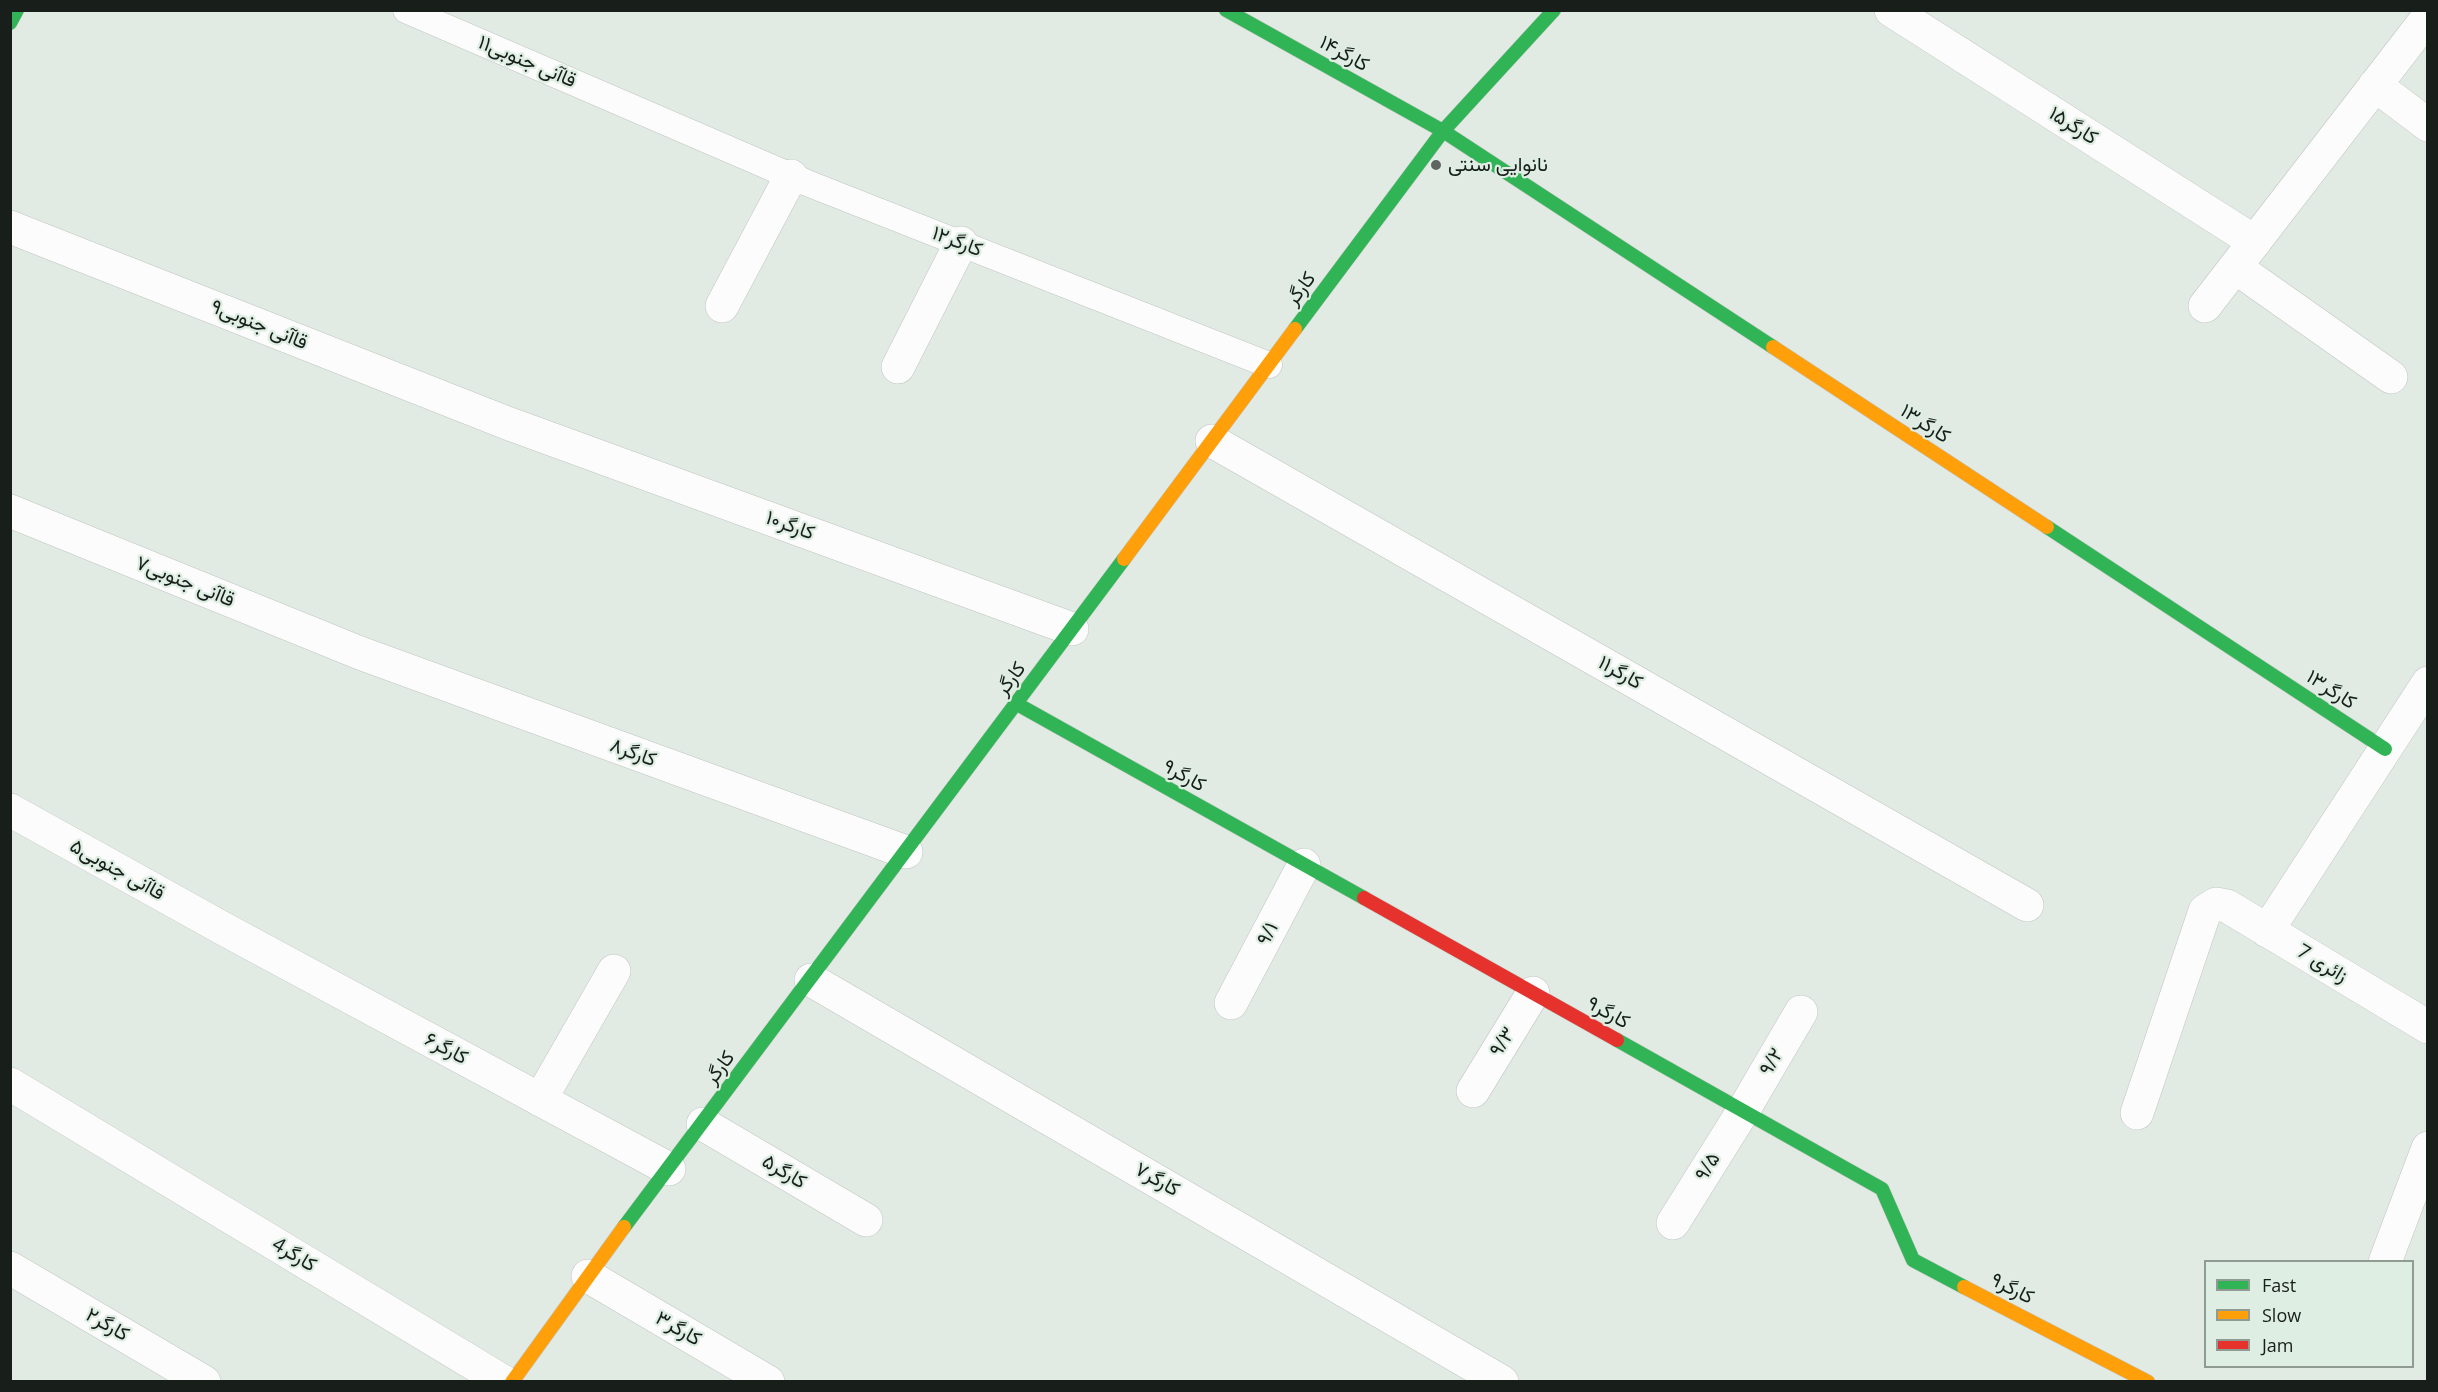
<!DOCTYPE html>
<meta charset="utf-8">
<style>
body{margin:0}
#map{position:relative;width:2438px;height:1392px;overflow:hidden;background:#e2eae4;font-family:"Open Sans",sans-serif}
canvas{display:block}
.frame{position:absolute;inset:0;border:12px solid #181e1a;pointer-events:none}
.legend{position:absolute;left:2204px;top:1260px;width:210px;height:108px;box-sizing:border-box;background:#deeee3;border:2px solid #8f9b93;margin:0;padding:8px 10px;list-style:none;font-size:18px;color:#181e1a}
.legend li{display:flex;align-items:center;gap:12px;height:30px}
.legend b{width:30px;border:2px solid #8f9b93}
</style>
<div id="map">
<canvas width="2438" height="1392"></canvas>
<div class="frame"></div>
<ul class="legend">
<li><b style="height:8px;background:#30b455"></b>Fast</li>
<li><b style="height:8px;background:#ff9f0a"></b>Slow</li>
<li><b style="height:8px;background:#e5322d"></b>Jam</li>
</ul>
</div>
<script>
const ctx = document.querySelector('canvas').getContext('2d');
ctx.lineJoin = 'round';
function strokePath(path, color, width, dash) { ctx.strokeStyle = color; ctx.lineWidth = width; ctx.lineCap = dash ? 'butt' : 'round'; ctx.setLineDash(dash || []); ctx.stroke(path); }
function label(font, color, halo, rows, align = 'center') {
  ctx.font = font + ' "Open Sans",Vazirmatn,sans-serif'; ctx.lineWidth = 4.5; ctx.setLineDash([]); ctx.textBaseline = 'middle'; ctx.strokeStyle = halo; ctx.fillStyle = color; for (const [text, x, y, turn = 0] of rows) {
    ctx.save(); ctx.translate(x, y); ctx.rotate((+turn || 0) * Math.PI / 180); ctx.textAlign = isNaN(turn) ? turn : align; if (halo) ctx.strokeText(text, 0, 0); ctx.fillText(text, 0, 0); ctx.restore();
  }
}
const lane = new Path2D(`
 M 406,10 L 807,183 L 1269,365`);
const street = new Path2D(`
 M 1891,10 L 2255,242
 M 2375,85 L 2428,125
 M 10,227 L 507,423 L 1072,629
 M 2235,267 L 2391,377
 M 722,306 L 791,176
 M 2205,306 L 2428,17
 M 898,367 L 961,243
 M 1212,441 L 2027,905
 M 10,511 L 360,653 L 906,852
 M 10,810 L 224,929 L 669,1169
 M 2267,931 L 2428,683
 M 811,980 L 1502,1382
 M 1231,1003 L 1304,865
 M 10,1084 L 504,1382
 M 1473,1091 L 1533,993
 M 540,1100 L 614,971
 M 2137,1113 L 2205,911 L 2216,904 L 2227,906 L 2428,1027
 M 703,1124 L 866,1220
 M 1673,1223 L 1743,1111 L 1801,1012
 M 2385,1262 L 2428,1148
 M 10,1268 L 204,1382
 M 588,1276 L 768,1382`);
const fast = new Path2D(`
 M 1226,10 L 1443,131 L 1773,347
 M 10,23 L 17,10
 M 1295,329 L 1443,131 L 1554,10
 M 2047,527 L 2385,749
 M 1017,704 L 1364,898
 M 1617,1040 L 1882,1189 L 1913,1260 L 1964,1287
 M 624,1227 L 1124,559`);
const slow = new Path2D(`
 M 1773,347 L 2047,527
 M 1124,559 L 1295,329
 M 1964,1287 L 2148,1382
 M 512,1382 L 624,1227`);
const jam = new Path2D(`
 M 1364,898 L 1617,1040`);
strokePath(lane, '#c0c6c2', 27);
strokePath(street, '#c0c6c2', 34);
strokePath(fast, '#c0c6c2', 15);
strokePath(slow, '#c0c6c2', 15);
strokePath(jam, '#c0c6c2', 15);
strokePath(lane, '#fbfcfb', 26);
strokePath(street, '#fbfcfb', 33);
strokePath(fast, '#30b455', 14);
strokePath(slow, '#ff9f0a', 14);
strokePath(jam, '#e5322d', 14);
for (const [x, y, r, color] of [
 [1436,165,6,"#5f6561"]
]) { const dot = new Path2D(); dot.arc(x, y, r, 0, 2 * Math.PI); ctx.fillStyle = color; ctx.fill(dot); strokePath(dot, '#deeee3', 2); }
label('20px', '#181e1a', '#deeee3', [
 ["کارگر۱۴",1344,54,29],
 ["قاآنی جنوبی۱۱",527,62,23],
 ["کارگر۱۵",2073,126,32],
 ["کارگر۱۲",957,242,21],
 ["کارگر",1301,289,-53],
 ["قاآنی جنوبی۹",259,325,22],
 ["کارگر۱۳",1925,424,33],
 ["کارگر۱۰",790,526,20],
 ["قاآنی جنوبی۷",185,582,22],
 ["کارگر۱۱",1620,673,30],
 ["کارگر",1011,679,-53],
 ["کارگر۱۳",2331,690,33],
 ["کارگر۸",633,753,20],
 ["کارگر۹",1184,776,29],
 ["قاآنی جنوبی۵",117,870,29],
 ["۹/۱",1268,934,-62],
 ["زائری 7",2322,964,31],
 ["کارگر۹",1608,1013,29],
 ["۹/۳",1503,1042,-58],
 ["کارگر۶",446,1049,28],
 ["۹/۲",1772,1062,-60],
 ["کارگر",720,1068,-53],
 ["۹/۵",1708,1167,-58],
 ["کارگر۵",784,1172,31],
 ["کارگر۷",1157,1180,30],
 ["4کارگر",294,1255,31],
 ["کارگر۹",2012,1289,27],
 ["کارگر۲",107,1325,30],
 ["کارگر۳",678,1329,30]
]);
label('20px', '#181e1a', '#deeee3', [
 ["نانوایی سنتی",1448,165]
], 'left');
</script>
